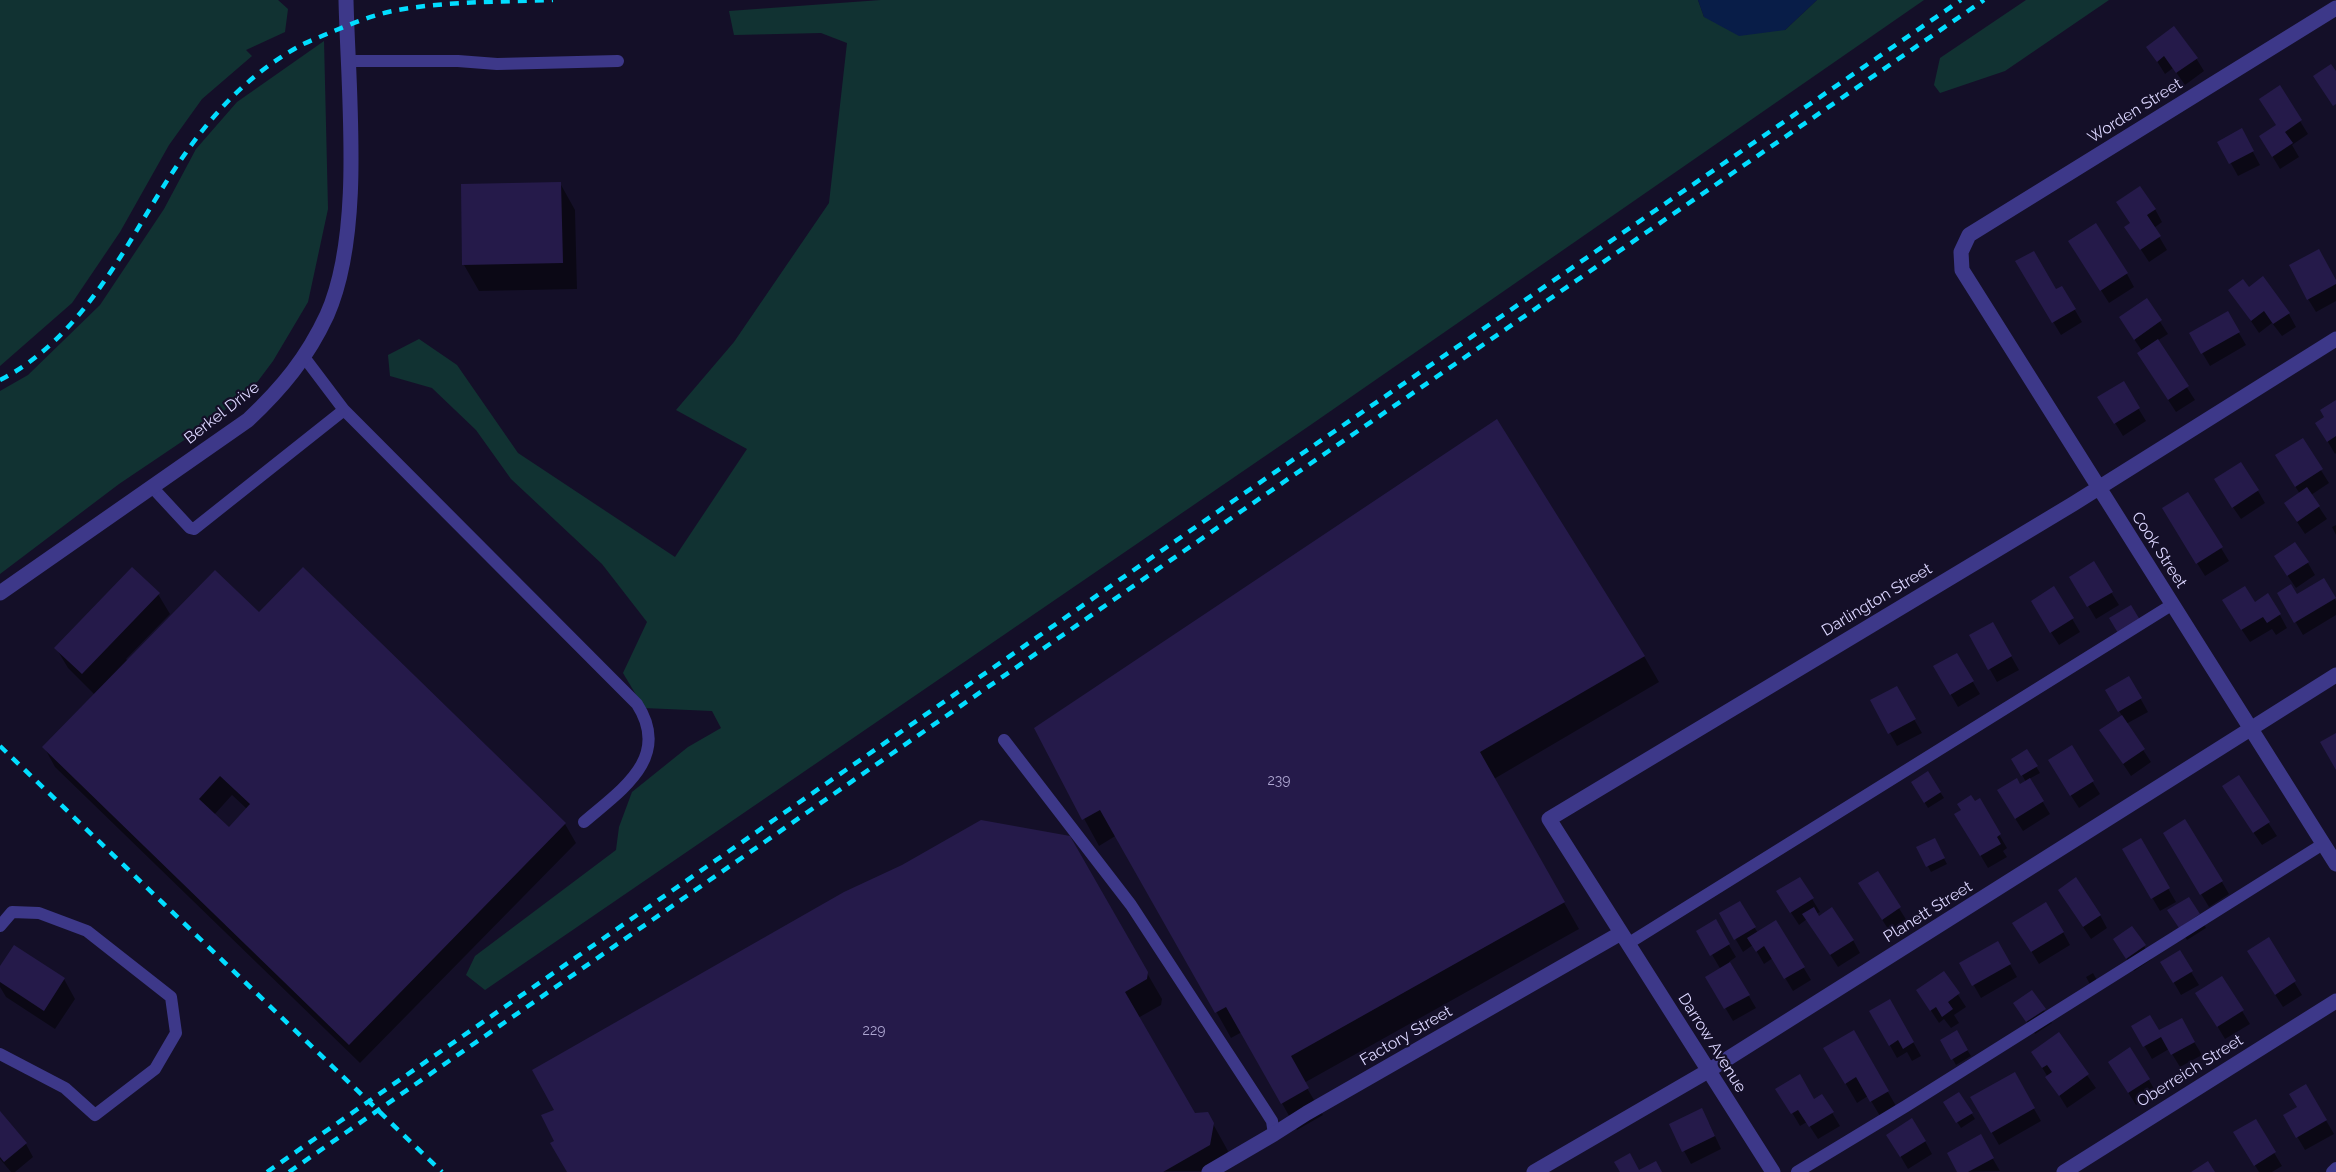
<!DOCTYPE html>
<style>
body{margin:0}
canvas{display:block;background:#140f28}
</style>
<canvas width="2336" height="1172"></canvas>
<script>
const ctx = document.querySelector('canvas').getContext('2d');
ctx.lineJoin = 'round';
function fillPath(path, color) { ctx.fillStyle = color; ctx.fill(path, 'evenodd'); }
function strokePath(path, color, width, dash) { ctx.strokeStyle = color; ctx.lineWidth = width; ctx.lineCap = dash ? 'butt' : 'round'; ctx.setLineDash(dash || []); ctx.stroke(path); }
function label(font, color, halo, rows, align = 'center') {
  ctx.font = font + ' Raleway,sans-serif'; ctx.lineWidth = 4.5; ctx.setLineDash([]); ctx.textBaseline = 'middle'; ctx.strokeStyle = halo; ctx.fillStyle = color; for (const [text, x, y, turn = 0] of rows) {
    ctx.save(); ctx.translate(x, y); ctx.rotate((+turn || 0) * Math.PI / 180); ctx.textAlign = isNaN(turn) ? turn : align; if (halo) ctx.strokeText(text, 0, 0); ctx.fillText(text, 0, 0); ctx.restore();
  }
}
fillPath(new Path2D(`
 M 205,0 L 278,0 L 288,9 L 285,32 L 246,50 L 252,56 L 202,99 L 169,145 L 120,232 L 72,303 L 0,366 L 0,0 Z
 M 881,0 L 1698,0 L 1704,17 L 1785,30 L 1817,0 L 1924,0 L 1309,426 L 485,990 L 466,975 L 475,956 L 616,850 L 619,827 L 632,792 L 688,747 L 721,728 L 712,711 L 644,708 L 623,673 L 647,622 L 602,564 L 511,479 L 476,430 L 432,388 L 390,376 L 388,355 L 419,339 L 457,365 L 518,453 L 675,557 L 747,449 L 676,410 L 734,342 L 829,203 L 847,43 L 821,33 L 734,35 L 729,11 Z
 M 2026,0 L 2109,0 L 2005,71 L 1940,93 L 1934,85 L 1940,58 Z
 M 324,41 L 328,209 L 308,302 L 273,361 L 258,381 L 211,422 L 119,484 L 0,574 L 0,391 L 28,375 L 100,305 L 164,209 L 196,149 L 237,102 Z`), '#113232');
fillPath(new Path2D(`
 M 1698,0 L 1817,0 L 1785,30 L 1739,36 L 1704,17 Z`), '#081d48');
fillPath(new Path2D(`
 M 2148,47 L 2196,58 L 2204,71 L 2185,85 L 2173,68 L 2165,74 Z
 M 2279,87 L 2308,134 L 2292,145 L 2299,157 L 2280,169 L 2268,149 L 2278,126 Z
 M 2241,130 L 2260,165 L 2238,176 L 2219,142 Z
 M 560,183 L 575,210 L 577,289 L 479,291 L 464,265 L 462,186 Z
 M 2155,209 L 2162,222 L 2154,228 L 2167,250 L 2149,262 L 2126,227 Z
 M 2078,254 L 2127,274 L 2134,287 L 2109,303 Z
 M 2017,262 L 2056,291 L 2062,288 L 2082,322 L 2061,335 Z
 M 2336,282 L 2336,301 L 2316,312 L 2308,299 Z
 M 2230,290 L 2289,314 L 2296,327 L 2282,336 L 2272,323 L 2259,333 Z
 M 2146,300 L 2168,334 L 2157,341 L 2195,400 L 2176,412 L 2146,366 L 2142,351 L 2128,330 Z
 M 2228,314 L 2246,345 L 2210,366 L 2191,334 Z
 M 2123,383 L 2146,421 L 2123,436 L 2107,410 Z
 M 2336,402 L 2336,453 L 2335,454 L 2317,423 L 2326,418 Z
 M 2302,440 L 2329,483 L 2311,495 L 2327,519 L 2305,534 L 2293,516 L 2300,494 L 2284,469 Z
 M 2258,491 L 2265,503 L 2241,519 L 2223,493 Z
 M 2188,494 L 2229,561 L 2205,576 L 2171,521 Z
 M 2336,525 L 2336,535 L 2332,527 Z
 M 2308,563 L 2315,575 L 2296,588 L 2283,569 Z
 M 2071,577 L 2111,592 L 2119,605 L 2096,619 Z
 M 2324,580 L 2336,601 L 2336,615 L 2303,635 L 2279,593 L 2296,596 Z
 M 2054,588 L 2080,632 L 2059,645 L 2040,615 Z
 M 158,594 L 170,614 L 126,659 L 128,661 L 259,614 L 565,824 L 576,843 L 360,1063 L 55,767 L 44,747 L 95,695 L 68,668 L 56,648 ZM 232,795 L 247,809 L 229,829 L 214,815 Z
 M 2255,604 L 2280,615 L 2287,628 L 2276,635 L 2272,629 L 2250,642 L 2231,614 Z
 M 1993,624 L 2019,670 L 1997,682 L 1971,636 Z
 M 1957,655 L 1980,694 L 1958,707 L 1935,667 Z
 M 1644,656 L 1659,682 L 1494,779 L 1579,929 L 1304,1083 L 1323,1115 L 1297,1130 L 1242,1032 L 1231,1038 L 1117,835 L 1099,846 L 1035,729 Z
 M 2129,678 L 2148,712 L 2126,724 L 2151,762 L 2131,776 L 2109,743 L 2122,716 L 2107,690 Z
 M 1896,688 L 1922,733 L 1897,746 L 1872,701 Z
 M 2071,747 L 2100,794 L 2079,808 L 2057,774 Z
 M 2027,751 L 2040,773 L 2029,779 L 2050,814 L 2023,831 L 2006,804 L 2020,786 L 2026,782 L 2013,759 Z
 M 1928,773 L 1944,798 L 1928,808 L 1913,783 Z
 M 2238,777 L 2277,836 L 2262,845 L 2231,800 Z
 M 1979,800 L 2007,848 L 2003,851 L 2007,857 L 1988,868 L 1956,814 Z
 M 1069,838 L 1162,999 L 1161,1005 L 1138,1018 L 1194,1114 L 1207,1113 L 1228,1151 L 1224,1171 L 568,1172 Z
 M 1934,840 L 1947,864 L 1931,872 L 1918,848 Z
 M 2140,840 L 2176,902 L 2160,911 L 2124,850 Z
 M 2172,846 L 2222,882 L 2229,894 L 2209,907 Z
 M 1877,873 L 1907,921 L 1890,932 L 1867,896 Z
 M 1800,879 L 1820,912 L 1816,914 L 1819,918 L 1853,940 L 1860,953 L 1838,967 L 1807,919 L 1799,925 L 1786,905 Z
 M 2189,899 L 2206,928 L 2187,940 L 2177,924 Z
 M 1739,903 L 1758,933 L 1776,922 L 1811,980 L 1793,991 L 1773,958 L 1764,964 L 1753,945 L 1743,952 L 1721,914 Z
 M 2067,903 L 2100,915 L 2107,928 L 2091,939 Z
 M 1715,921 L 1736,957 L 1729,962 L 1756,1008 L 1733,1021 L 1707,977 L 1721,970 L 1698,931 Z
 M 2063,932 L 2070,945 L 2039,964 L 2022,936 Z
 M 2268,939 L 2302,995 L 2283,1007 L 2256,965 Z
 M 1998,943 L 2017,977 L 1981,998 L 1961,963 Z
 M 2144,946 L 2152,959 L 2134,971 L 2122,952 Z
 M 2179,952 L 2199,985 L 2181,995 L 2162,962 Z
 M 0,968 L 64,979 L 75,999 L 55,1029 L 6,997 L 0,987 Z
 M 1944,973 L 1966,1007 L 1954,1015 L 1959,1023 L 1951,1028 L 1944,1019 L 1939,1023 L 1918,991 Z
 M 2093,973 L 2099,984 L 2092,988 L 2086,977 Z
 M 2222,978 L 2250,1024 L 2225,1039 L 2205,1006 Z
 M 2032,992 L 2052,1023 L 2035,1034 L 2023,1016 Z
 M 1890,1001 L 1921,1056 L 1912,1061 L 1907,1052 L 1897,1058 L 1871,1012 Z
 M 2181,1020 L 2202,1055 L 2180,1067 L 2169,1049 L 2152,1059 L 2133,1026 L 2159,1032 Z
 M 1853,1032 L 1899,1111 L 1883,1121 L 1868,1096 L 1857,1103 L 1825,1048 Z
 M 1956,1032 L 1971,1056 L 1956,1065 L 1942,1040 Z
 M 2058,1034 L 2096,1088 L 2067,1108 L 2033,1053 Z
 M 2014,1074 L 2041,1121 L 1999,1145 L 1972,1098 Z
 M 2117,1075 L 2149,1080 L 2156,1092 L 2136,1105 Z
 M 2306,1086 L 2334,1134 L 2305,1150 L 2285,1116 L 2298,1108 Z
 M 1778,1089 L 1814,1101 L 1822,1096 L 1840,1126 L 1818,1139 L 1807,1122 L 1800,1126 Z
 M 1959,1094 L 1975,1119 L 1961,1128 L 1945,1103 Z
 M 0,1113 L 26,1144 L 33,1157 L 15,1172 L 11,1172 L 0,1159 Z
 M 2255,1121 L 2282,1166 L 2272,1172 L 2259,1172 L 2235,1133 Z
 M 1709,1123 L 1721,1149 L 1691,1164 L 1684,1151 Z
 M 1888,1135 L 1925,1141 L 1932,1154 L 1908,1169 Z
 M 1980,1137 L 2000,1171 L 1959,1172 Z`), '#0007');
fillPath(new Path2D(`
 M 2174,26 L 2198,58 L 2176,73 L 2164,56 L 2157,62 L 2146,47 Z
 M 2331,64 L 2336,71 L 2336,104 L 2333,106 L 2313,76 Z
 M 2280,85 L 2302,120 L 2285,132 L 2293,143 L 2272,157 L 2259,136 L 2276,125 L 2259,99 Z
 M 2242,128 L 2254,151 L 2229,164 L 2217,142 Z
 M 561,182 L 563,263 L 462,265 L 461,184 Z
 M 2140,186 L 2156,209 L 2147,215 L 2161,236 L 2140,250 L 2124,227 L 2130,223 L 2116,202 Z
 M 2096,223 L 2128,273 L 2100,291 L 2068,241 Z
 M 2319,249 L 2336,280 L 2336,284 L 2307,300 L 2289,265 Z
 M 2034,251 L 2056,289 L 2062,286 L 2076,309 L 2052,323 L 2015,261 Z
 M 2263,276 L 2290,313 L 2273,324 L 2264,311 L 2251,321 L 2228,290 L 2243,279 L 2249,287 Z
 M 2147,298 L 2162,320 L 2134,340 L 2119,317 Z
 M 2228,311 L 2240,332 L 2201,354 L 2189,333 Z
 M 2158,339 L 2189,386 L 2168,400 L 2137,353 Z
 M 2124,381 L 2140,408 L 2114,424 L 2097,397 Z
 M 2336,400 L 2336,436 L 2327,442 L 2315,423 L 2324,417 L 2320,410 Z
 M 1497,419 L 1645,656 L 1480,752 L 1565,902 L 1291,1056 L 1309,1088 L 1281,1104 L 1226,1007 L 1215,1013 L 1100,810 L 1082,820 L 1034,728 Z
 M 2303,438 L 2323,469 L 2295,487 L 2275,455 Z
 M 2241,462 L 2259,490 L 2232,508 L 2214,479 Z
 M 2307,487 L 2320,506 L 2297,522 L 2284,503 Z
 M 2188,492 L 2223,547 L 2196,564 L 2162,508 Z
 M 2295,542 L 2309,562 L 2287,576 L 2274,556 Z
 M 2094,561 L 2113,592 L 2087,607 L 2069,577 Z
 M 132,567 L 160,593 L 82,674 L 54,648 Z
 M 303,567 L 566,823 L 349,1045 L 42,747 L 215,570 L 259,612 ZM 220,776 L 250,804 L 229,827 L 199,799 Z
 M 2324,578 L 2336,598 L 2294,623 L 2277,593 L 2291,584 L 2297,594 Z
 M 2054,586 L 2074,618 L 2050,633 L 2031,601 Z
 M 2245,586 L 2255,602 L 2268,593 L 2281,614 L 2267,623 L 2263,617 L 2241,630 L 2222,600 Z
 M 2131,605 L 2140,620 L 2118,633 L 2109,618 Z
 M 1993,622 L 2012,656 L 1988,670 L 1969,635 Z
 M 1957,653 L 1974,681 L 1950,695 L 1933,666 Z
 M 2129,676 L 2142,698 L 2118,712 L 2105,690 Z
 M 1897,686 L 1916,719 L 1888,734 L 1870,700 Z
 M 2122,715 L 2145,749 L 2123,764 L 2099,730 Z
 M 2336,733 L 2336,770 L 2320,742 Z
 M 2072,745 L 2094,781 L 2070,796 L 2048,760 Z
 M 2027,749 L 2038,766 L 2021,776 L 2011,759 Z
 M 1928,771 L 1941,792 L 1924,803 L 1911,782 Z
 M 2239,775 L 2270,822 L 2253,833 L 2222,786 Z
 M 2017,778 L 2020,784 L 2030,778 L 2044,801 L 2015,819 L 1997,790 Z
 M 1971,795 L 1975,801 L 1980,798 L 2001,834 L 1997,837 L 2001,844 L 1980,856 L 1954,814 L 1961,810 L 1957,804 Z
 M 2185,819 L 2223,881 L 2200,895 L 2163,833 Z
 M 981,820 L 1070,836 L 1148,972 L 1147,979 L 1125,992 L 1195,1113 L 1208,1112 L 1214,1123 L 1210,1145 L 1163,1172 L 567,1172 L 550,1143 L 554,1141 L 541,1115 L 554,1110 L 532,1070 L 844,892 L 902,865 Z
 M 1935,838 L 1945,858 L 1926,867 L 1916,847 Z
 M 2141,838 L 2170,888 L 2151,899 L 2122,849 Z
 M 1878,871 L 1901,907 L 1882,920 L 1858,883 Z
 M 1800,877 L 1814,898 L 1790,913 L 1776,891 Z
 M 2076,877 L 2101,915 L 2083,927 L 2058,890 Z
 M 2189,897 L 2200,914 L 2179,928 L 2167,910 Z
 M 1740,901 L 1756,927 L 1734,940 L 1719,913 Z
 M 2046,902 L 2064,932 L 2031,952 L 2012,923 Z
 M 1814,907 L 1819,916 L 1832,907 L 1854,940 L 1830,955 L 1802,914 Z
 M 1716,919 L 1730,944 L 1710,956 L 1696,931 Z
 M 1776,920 L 1805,967 L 1784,979 L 1764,946 L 1756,952 L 1747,938 Z
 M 2132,926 L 2146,945 L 2126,959 L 2113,939 Z
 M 2269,937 L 2296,981 L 2275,995 L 2247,951 Z
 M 1998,941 L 2011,964 L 1972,986 L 1959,963 Z
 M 14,945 L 65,978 L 44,1011 L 0,982 L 0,966 Z
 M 2180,950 L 2193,971 L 2173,983 L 2160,962 Z
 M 1730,962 L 1750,995 L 1724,1009 L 1705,977 Z
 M 1944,971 L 1960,993 L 1948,1002 L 1953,1009 L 1942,1017 L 1936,1007 L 1930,1011 L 1916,990 Z
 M 2222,976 L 2244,1010 L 2217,1027 L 2195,993 Z
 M 2032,990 L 2046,1009 L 2026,1022 L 2013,1003 Z
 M 1890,999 L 1914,1042 L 1903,1049 L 1898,1040 L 1889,1046 L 1869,1011 Z
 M 2150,1015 L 2159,1030 L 2182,1018 L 2195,1042 L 2171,1055 L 2161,1037 L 2143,1047 L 2131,1026 Z
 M 1854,1030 L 1889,1091 L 1870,1102 L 1856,1077 L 1845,1084 L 1823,1048 Z
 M 1957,1030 L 1968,1050 L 1951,1060 L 1940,1040 Z
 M 2059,1032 L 2089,1074 L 2059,1096 L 2045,1077 L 2052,1072 L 2047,1065 L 2042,1068 L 2031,1052 Z
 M 2130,1047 L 2150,1079 L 2128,1093 L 2108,1062 Z
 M 2015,1072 L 2035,1108 L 1991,1133 L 1970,1097 Z
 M 1800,1074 L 1814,1099 L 1822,1094 L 1834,1112 L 1809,1127 L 1798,1110 L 1791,1114 L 1775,1089 Z
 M 2306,1084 L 2327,1120 L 2296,1138 L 2283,1115 L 2297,1107 L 2289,1094 Z
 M 1959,1092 L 1973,1113 L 1956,1123 L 1943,1102 Z
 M 1702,1108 L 1715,1136 L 1682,1152 L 1669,1124 Z
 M 0,1111 L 27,1143 L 4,1162 L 0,1157 Z
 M 1912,1118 L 1926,1141 L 1900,1157 L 1886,1135 Z
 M 2256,1119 L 2276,1152 L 2254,1166 L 2233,1132 Z
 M 1981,1134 L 1994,1158 L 1968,1172 L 1957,1172 L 1947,1153 Z
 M 1630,1153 L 1639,1170 L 1656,1161 L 1662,1172 L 1620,1172 L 1614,1162 Z
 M 2208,1161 L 2215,1172 L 2191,1172 Z`), '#251a4a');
strokePath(new Path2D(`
 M 347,61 L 458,61 L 497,64 L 618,61
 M 344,410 L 637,704 C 672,758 621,790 584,822
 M 152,487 L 190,528 L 194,529 L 344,410 L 304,357
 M 1004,740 L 1131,905 L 1265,1110 L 1272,1121 L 1274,1134
 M 0,926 L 12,912 L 39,913 L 87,931 L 171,997 L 176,1033 L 155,1069 L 95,1115 L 65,1088 L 0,1054
 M 1629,943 L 2173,604
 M 1797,1172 L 1906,1106 L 2323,844
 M 2332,1172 L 2336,1168`), '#3d3889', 12);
strokePath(new Path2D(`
 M 2336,8 L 1969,235 L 1961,252 L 1962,270 L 2336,864
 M 0,593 L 248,420 C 282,388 307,358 327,315 C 364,232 348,92 346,0
 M 1209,1172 L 1274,1134 L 1307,1113 L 1621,933
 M 1534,1172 L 1708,1071 L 2336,675
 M 1773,1172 L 1549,819 L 2073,504 L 2336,339
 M 2064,1172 L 2336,1001`), '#3d3889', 15);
strokePath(new Path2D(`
 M 0,380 C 60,350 100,291 134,235 C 178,161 219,92 296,48 C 306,42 318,38 329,33 C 351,24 375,14 398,10 C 449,1 501,2 553,0
 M 0,746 L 442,1172
 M 267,1172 L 1236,499 L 1961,0
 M 289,1172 L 1243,510 L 1984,0`), '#02ddff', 4.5, [9, 8]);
label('14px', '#aea7d2', null, [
 ["239",1279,781],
 ["229",874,1031]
]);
label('16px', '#dcd6ff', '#140f28', [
 ["Worden Street",2135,111,-32],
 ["Berkel Drive",222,413,-38],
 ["Cook Street",2159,550,57],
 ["Darlington Street",1877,600,-31],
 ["Planett Street",1928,912,-32],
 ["Factory Street",1406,1036,-30],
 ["Darrow Avenue",1712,1043,58],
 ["Oberreich Street",2190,1071,-32]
]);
</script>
